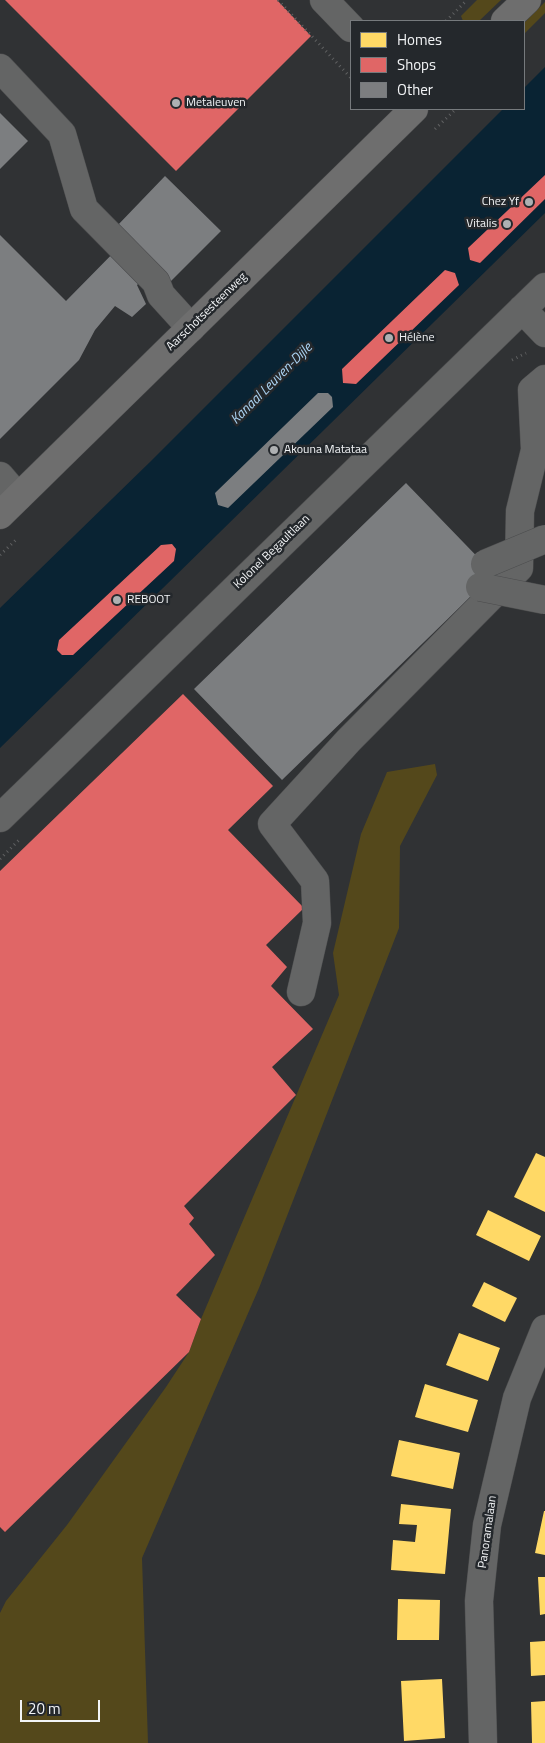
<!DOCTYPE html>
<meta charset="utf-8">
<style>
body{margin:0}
#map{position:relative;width:545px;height:1743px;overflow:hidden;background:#303234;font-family:"Titillium Web",sans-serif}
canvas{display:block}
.legend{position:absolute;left:350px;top:20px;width:175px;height:90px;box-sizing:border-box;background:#24282c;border:1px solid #767a7d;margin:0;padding:6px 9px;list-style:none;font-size:15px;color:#f2f4f6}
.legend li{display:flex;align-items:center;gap:10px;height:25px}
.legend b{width:25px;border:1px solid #767a7d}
.scale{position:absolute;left:20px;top:1700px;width:80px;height:22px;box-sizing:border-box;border:2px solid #f2f4f6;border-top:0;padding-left:6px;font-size:15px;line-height:18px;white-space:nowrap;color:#f2f4f6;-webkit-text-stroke:4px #24282c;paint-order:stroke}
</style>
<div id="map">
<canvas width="545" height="1743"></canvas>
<ul class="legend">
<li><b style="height:14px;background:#ffd966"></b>Homes</li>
<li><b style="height:14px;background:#e06666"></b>Shops</li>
<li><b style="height:14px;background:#7c7e80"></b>Other</li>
</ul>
<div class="scale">20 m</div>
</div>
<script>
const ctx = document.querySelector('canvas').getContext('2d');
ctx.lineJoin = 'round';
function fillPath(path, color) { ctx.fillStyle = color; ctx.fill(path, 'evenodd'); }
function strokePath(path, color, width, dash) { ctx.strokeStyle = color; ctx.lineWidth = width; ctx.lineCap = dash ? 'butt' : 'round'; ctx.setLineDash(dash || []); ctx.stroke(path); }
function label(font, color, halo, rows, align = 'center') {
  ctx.font = font + ' "Titillium Web",sans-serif'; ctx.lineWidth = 5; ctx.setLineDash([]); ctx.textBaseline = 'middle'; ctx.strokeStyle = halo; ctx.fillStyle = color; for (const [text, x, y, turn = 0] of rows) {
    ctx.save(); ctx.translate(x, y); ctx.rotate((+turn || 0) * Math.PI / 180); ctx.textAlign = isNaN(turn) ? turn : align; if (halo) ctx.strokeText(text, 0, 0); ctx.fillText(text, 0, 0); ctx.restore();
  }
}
fillPath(new Path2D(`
 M 477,0 L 501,0 L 479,21 L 463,21 L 461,16 Z
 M 545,2 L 545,13 L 524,34 L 524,23 Z
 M 435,764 L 437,775 L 400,846 L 399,928 L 259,1288 L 142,1558 L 148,1743 L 0,1743 L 0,1613 L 6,1601 L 67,1525 L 166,1387 L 189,1352 L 201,1319 L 339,995 L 333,953 L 361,834 L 387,772 Z`), '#54481b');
fillPath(new Path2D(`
 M 545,67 L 545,213 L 0,748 L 0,608 L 150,462 L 503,109 L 524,109 L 524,88 Z`), '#092333');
fillPath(new Path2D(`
 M 536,1153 L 545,1157 L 545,1212 L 514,1197 Z
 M 488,1210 L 541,1236 L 529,1261 L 476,1235 Z
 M 484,1282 L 517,1298 L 505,1322 L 472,1306 Z
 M 459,1333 L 500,1348 L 488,1381 L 446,1365 Z
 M 425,1384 L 478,1400 L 468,1432 L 415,1417 Z
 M 399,1440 L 460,1453 L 453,1489 L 391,1476 Z
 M 401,1504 L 451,1509 L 445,1574 L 391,1570 L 393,1540 L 415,1542 L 417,1525 L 399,1524 Z
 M 544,1511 L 545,1511 L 545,1555 L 535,1553 Z
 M 538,1577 L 545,1577 L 545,1614 L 540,1615 Z
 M 398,1599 L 440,1600 L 439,1640 L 397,1640 Z
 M 545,1641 L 545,1675 L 531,1676 L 530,1642 Z
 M 442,1679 L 445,1738 L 404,1741 L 401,1681 Z
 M 545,1701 L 545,1743 L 532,1743 L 531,1702 Z`), '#ffd966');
fillPath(new Path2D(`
 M 5,0 L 277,0 L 311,36 L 176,171 Z
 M 545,175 L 545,199 L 480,263 L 470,260 L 468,248 Z
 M 445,270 L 455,273 L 459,285 L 356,384 L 343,383 L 342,369 Z
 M 172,544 L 176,549 L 174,561 L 73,655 L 62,655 L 57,650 L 59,640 L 161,545 Z
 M 183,694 L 273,786 L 228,830 L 304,908 L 266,945 L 287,967 L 271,986 L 313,1029 L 272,1067 L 296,1095 L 184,1206 L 194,1218 L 189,1224 L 215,1255 L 176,1295 L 201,1319 L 189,1352 L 5,1532 L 0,1527 L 0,871 Z`), '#e06666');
fillPath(new Path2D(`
 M 0,113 L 28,141 L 0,169 Z
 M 165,176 L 221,231 L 168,284 L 153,269 L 137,285 L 146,304 L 132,317 L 115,306 L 95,330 L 79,360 L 0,439 L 0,235 L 66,301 L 127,239 L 116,227 Z
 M 318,393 L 328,393 L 332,397 L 333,407 L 228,508 L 218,505 L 215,493 Z
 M 406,483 L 494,574 L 282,780 L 194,689 Z`), '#7c7e80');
const minor = new Path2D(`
 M 324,0 L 351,28
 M 0,68 L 62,134 L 84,209 L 156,282 L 161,295 L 191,328
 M 522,309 L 545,333
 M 0,476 L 18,497
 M 0,818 L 545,287
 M 301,992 L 317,923 L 315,881 L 272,824 L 349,740 L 519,568 L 520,511 L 535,450 L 532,390 L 545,379
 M 483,1743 L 479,1601 L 487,1525 L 517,1398 L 545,1329`);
const major = new Path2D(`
 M 505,21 L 527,0
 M 0,515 L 414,109`);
strokePath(minor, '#4c4d4e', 29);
strokePath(major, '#4c4d4e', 29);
strokePath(new Path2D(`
 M 278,0 L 351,78
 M 446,21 L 467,0
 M 435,129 L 456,109
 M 512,360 L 526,353
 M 0,555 L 18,538
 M 0,859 L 19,840`), '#616263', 3, [1, 4]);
strokePath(minor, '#646565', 28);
strokePath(major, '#6e6e6e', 28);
const minorBridge = new Path2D(`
 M 485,564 L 545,539
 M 480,587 L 545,600`);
strokePath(minorBridge, '#4c4d4e', 29, []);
strokePath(minorBridge, '#646565', 28);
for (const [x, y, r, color] of [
 [176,103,5,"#aeb0b2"],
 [529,202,5,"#aeb0b2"],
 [507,224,5,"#aeb0b2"],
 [389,338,5,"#aeb0b2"],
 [274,450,5,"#aeb0b2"],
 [117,600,5,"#aeb0b2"]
]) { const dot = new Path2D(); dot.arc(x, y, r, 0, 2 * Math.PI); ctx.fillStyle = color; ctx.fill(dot); strokePath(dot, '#24282c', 2); }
label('12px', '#f2f4f6', '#24282c', [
 ["Metaleuven",186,103],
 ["Chez Yf",519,202,"right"],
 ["Vitalis",497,224,"right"],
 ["Hélène",399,338],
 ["Akouna Matataa",284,450],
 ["REBOOT",127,600]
], 'left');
label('12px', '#f2f4f6', '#24282c', [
 ["Aarschotsesteenweg",207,312,-44],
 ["Kolonel Begaultlaan",272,552,-44],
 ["Panoramalaan",488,1532,-82]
]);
label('italic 14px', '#aad2f1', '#24282c', [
 ["Kanaal Leuven-Dijle",272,384,-45]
]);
</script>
